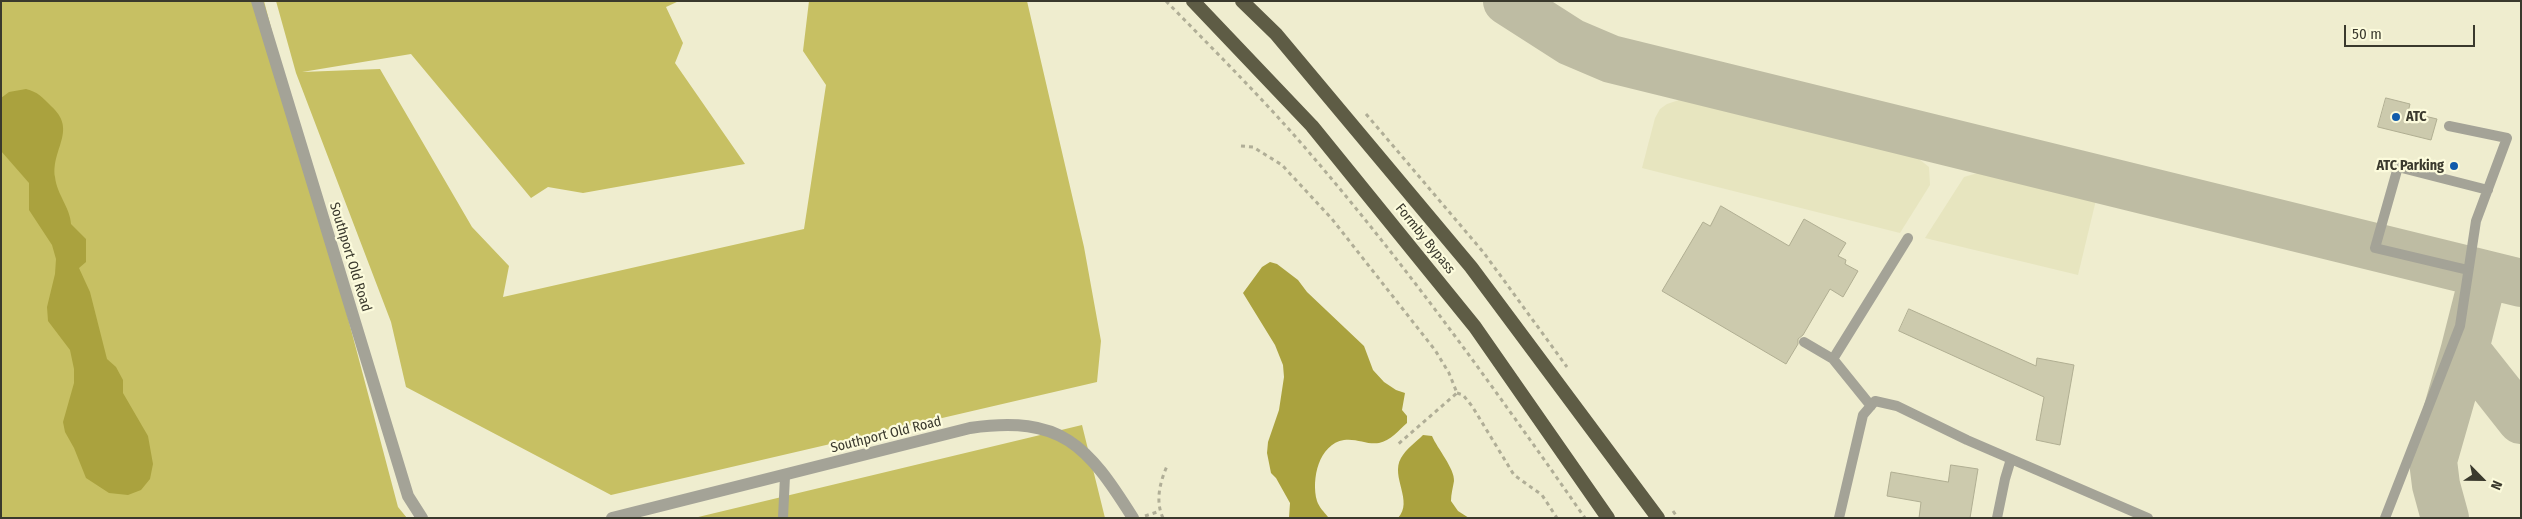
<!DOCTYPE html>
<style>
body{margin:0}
#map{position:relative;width:2522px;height:519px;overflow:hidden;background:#efedcf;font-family:"Fira Sans Condensed",sans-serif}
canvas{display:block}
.frame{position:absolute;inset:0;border:2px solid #3a392d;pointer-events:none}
.north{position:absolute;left:2457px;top:454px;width:50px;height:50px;-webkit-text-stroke:4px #fcfbdc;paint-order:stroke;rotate:113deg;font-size:14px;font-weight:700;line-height:20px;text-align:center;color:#3a392d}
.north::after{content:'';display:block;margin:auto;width:18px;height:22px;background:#3a392d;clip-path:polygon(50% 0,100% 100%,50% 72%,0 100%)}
.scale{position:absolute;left:2344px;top:25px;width:131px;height:22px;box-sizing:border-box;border:2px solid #3a392d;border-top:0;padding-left:6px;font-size:15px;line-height:18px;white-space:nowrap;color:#3a392d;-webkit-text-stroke:4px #fcfbdc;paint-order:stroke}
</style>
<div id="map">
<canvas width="2522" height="519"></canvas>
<div class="frame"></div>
<div class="north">N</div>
<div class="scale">50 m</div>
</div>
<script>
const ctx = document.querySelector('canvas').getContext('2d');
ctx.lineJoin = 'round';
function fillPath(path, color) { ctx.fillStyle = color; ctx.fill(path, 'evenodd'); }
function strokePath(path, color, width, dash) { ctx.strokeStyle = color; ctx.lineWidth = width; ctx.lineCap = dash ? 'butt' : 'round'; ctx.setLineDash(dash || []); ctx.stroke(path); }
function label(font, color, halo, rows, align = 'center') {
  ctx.font = font + ' "Fira Sans Condensed",sans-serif'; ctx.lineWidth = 4.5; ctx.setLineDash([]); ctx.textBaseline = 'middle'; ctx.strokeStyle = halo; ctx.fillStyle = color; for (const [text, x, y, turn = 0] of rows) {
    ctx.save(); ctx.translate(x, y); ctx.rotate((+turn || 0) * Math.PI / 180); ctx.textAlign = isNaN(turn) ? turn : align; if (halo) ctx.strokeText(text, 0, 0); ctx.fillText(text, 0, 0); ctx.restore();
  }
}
fillPath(new Path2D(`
 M 1682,99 L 1914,155 L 1929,167 L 1930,185 L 1900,233 L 1642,168 L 1655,118 L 1660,109 L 1667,104 Z
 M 1981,172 L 2096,200 L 2078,275 L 1925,238 L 1964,177 Z`), '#e7e5bf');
fillPath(new Path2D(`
 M 1,1 L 264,1 L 398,507 L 407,518 L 1,518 Z
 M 276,1 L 679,1 L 666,7 L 683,43 L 675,63 L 745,164 L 583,193 L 548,187 L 531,198 L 411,54 L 302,72 L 380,69 L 472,227 L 509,266 L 503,297 L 804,229 L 826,85 L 803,51 L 809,1 L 1027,1 L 1084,247 L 1101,341 L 1097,382 L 611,495 L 406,387 L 391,322 L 296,73 Z
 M 1082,425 L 1105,518 L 694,518 Z`), '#c7c063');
fillPath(new Path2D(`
 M 26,89 C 38,92 42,97 51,106 C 78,130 51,149 55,177 C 57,195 70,207 71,224 L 86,239 L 86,262 L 79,268 L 90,292 L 107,359 L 116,367 L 123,380 L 123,393 L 148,436 L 153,464 L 150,479 L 141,490 L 128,495 L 109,493 L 86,478 L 74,448 L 65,432 L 63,422 L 74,383 L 74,369 L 70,350 L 48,321 L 47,307 L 55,274 L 56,259 L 52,245 L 29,210 L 29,183 L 1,151 L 1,98 L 9,92 Z
 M 1270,262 L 1277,264 L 1298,280 L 1307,292 L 1364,346 L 1373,370 L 1384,382 L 1396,390 L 1405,393 L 1402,410 L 1407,416 L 1407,423 C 1399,430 1390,441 1379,443 C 1368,445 1356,438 1344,440 C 1319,444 1311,479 1317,501 C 1319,507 1324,512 1328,517 L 1335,518 L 1289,518 L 1290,503 L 1276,478 L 1271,473 L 1267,453 L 1268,442 L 1279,410 L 1284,377 L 1283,365 L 1275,345 L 1243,293 L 1262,267 Z
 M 1423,435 L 1432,436 C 1437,448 1455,469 1454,481 C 1453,487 1451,494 1451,501 L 1458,511 L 1469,518 L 1398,518 C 1414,501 1390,477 1401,458 C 1406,449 1416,442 1423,435 Z`), '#aaa23e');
strokePath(new Path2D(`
 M 1507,1 L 1571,42 L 1611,59 L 2521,283
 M 2484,274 L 2465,349 L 2521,420
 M 2445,518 L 2436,485 L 2433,461 L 2465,349`), '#bebca3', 48);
const building = new Path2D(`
 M 2386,98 L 2410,104 L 2408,112 L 2437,119 L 2431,140 L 2378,127 Z
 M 1721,206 L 1789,246 L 1804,219 L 1846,243 L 1838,256 L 1846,260 L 1845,264 L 1858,271 L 1843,297 L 1830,289 L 1803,335 L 1798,339 L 1798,344 L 1786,364 L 1662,291 L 1703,222 L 1710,226 Z
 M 1909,309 L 2036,366 L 2037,358 L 2074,365 L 2060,445 L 2036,440 L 2044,397 L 1899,331 Z
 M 1951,465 L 1978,469 L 1970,518 L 1919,518 L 1921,502 L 1887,496 L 1891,472 L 1948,482 Z`);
fillPath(building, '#cccaad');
strokePath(building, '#b0ae92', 1);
strokePath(new Path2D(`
 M 1166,1 C 1209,45 1253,89 1294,135 C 1400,256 1493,386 1585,518
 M 1366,114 L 1484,253 L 1567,367
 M 1241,146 L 1253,147 L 1282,165 L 1332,219 L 1435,350 L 1449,373 L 1457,393 L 1396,446
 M 1457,393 L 1463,395 L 1472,406 L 1514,475 L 1542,495 L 1557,518
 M 1673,511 L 1678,518
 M 1145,516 L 1160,511
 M 1163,518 C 1155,501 1160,482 1167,466`), '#b0ae97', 3, [4, 4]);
strokePath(new Path2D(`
 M 2468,270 L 2375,248 L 2398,167 L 2488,190
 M 1804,342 L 1833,359
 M 1871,406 L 1833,359 L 1908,238
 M 783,518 L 785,476
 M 1839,518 L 1863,415 L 1875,401 L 1897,406 L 1967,440 L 2148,518
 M 1997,518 L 2005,479 L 2011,459
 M 2385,518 L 2460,326 L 2476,221 L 2507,138 L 2449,126`), '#a4a397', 10);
strokePath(new Path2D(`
 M 257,1 L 408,496 L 422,518
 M 612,518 L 970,428 C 1062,415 1087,445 1133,518`), '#a4a397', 12);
strokePath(new Path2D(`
 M 1193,1 L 1312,126 L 1475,327 L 1608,518
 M 1242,1 L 1276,34 L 1471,267 L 1658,518`), '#5e5c45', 14);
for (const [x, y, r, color] of [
 [2396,117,5,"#125cab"],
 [2454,166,5,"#125cab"]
]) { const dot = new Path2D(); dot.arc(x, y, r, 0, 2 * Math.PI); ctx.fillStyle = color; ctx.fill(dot); strokePath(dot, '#fcfbdc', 2); }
label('bold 14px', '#3a392d', '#fcfbdc', [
 ["ATC",2406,117],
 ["ATC Parking",2444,166,"right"]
], 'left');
label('14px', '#3a392d', '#fcfbdc', [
 ["Formby Bypass",1425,239,51],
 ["Southport Old Road",350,257,73],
 ["Southport Old Road",886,435,-14]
]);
</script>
